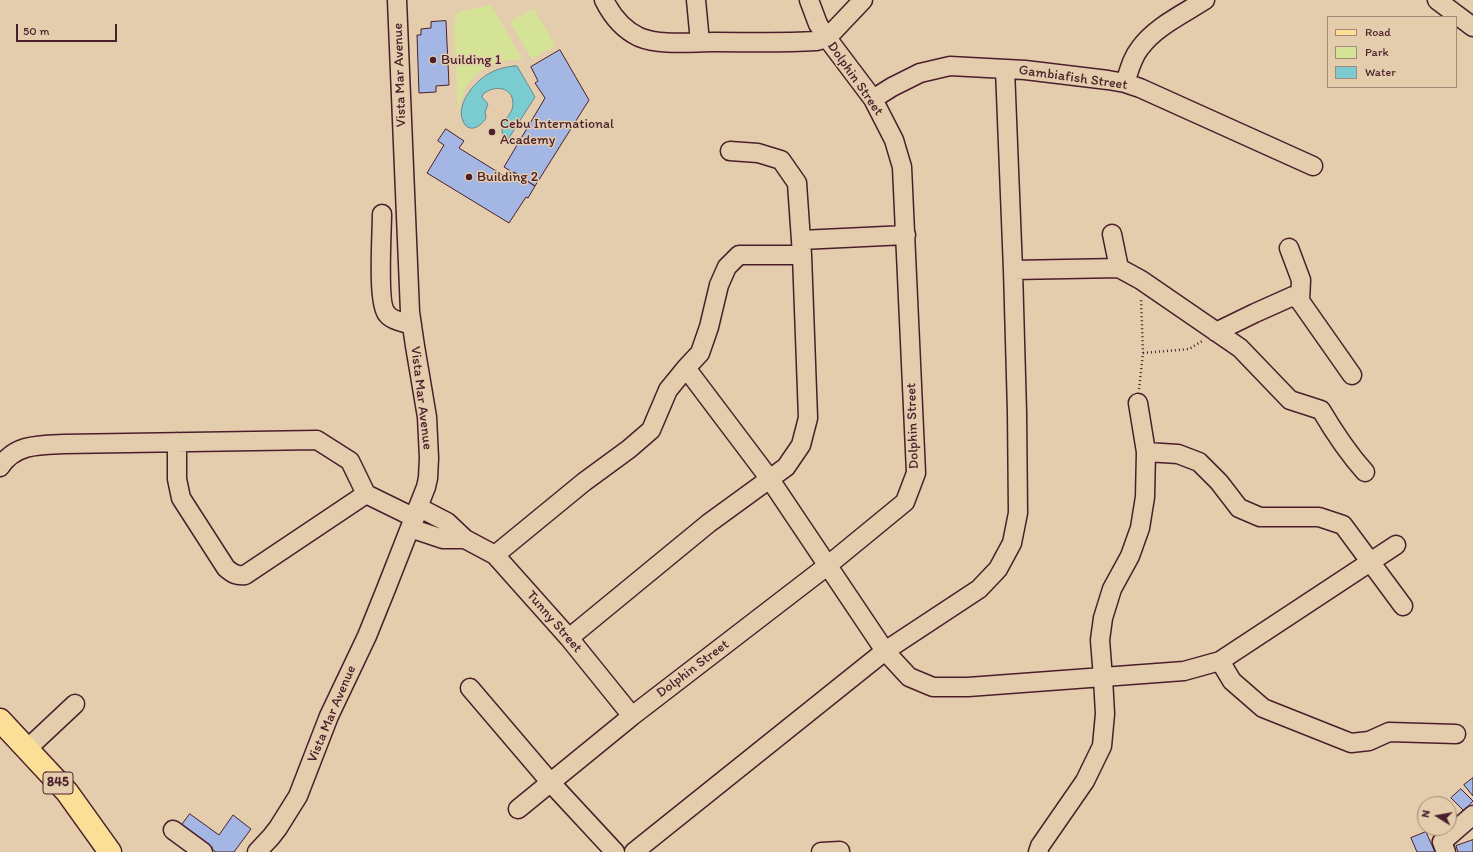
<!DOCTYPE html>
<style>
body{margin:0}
#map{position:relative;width:1473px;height:852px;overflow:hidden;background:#e4cdad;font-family:Itim,sans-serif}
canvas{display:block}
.legend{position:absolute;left:1327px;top:16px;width:130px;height:72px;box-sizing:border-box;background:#e4cdad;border:1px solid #a68779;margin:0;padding:5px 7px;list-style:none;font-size:12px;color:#4a1f2b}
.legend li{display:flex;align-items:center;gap:8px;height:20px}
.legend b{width:20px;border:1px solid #a68779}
.north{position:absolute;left:1417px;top:796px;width:40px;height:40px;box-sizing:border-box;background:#e4cdad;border:1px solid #a68779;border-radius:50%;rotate:281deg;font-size:11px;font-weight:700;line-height:16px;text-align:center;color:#4a1f2b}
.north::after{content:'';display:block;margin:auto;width:14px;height:18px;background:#4a1f2b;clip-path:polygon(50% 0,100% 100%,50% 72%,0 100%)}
.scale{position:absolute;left:16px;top:24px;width:101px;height:18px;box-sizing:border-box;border:2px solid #4a1f2b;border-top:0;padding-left:5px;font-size:12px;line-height:14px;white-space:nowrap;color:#4a1f2b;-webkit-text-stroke:3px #e4cdad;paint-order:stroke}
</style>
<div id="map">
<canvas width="1473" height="852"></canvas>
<ul class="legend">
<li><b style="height:5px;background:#fbdf96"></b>Road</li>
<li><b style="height:11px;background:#d4e396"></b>Park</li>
<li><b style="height:11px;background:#7accd1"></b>Water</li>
</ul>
<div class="north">N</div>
<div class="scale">50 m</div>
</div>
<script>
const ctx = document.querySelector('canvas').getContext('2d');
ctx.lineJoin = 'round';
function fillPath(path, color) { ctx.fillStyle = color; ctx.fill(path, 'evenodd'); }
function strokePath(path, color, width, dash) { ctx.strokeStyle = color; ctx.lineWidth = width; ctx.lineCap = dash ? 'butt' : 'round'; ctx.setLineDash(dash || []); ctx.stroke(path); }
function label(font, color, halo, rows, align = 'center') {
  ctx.font = font + ' Itim,sans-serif'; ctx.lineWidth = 3; ctx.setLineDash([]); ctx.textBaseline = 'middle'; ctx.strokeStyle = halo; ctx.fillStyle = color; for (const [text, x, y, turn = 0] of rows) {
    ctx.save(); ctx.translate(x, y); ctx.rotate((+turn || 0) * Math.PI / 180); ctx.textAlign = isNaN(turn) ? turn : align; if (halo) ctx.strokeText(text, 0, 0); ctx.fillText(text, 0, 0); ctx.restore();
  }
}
fillPath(new Path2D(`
 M 490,5 L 495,11 L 523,61 C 501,56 478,67 466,87 C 462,94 460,104 458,111 L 454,25 L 456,15 L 459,12 Z
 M 534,8 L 555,46 L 532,59 L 510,22 Z`), '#d4e396');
const water = new Path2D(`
 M 514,66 L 517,66 L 535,97 L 507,141 C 504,138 502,135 502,130 C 501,120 513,115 513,104 C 513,86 494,85 483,94 L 482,97 L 488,104 L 485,112 L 486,118 C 481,127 468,134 463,121 C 455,104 476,80 490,73 C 497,69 505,67 514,66 Z`);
fillPath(water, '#7accd1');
strokePath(water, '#67878f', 1);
const building = new Path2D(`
 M 446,21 L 449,85 L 436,86 L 436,92 L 419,93 L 417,35 L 421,35 L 421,29 L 431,28 L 431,22 Z
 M 560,50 L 589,100 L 535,186 L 504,167 L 545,98 L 535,83 L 538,81 L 531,67 Z
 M 446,129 L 464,141 L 459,148 L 509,179 L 514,172 L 535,186 L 528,198 L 526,197 L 509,223 L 427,173 L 444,145 L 438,141 Z
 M 1473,778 L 1473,796 L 1464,785 Z
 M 1461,789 L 1473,801 L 1464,811 L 1451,798 Z
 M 1449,806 L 1458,817 L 1449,826 Z
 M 190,814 L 219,835 L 233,815 L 251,829 L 234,852 L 216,852 L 181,826 Z
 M 1435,828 L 1446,828 L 1440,834 Z
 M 1426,832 L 1435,852 L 1417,852 L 1411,838 Z
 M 1473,840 L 1473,852 L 1458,852 L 1456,846 Z`);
fillPath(building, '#a3b6e4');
strokePath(building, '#4a1f2b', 1);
const minor = new Path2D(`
 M 604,0 C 612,16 622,29 639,37 C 660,46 692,42 715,42 C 749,42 782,43 816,41 L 827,38 L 863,0
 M 696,0 L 700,42
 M 1437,0 L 1473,27
 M 1125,83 C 1129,71 1132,58 1140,48 C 1155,27 1183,14 1205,0
 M 873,99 L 892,87 L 920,73 L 950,66 L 1025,70 L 1108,80 L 1125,83 L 1140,88 L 1313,166
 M 382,214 C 382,232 377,304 387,314 C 392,321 404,322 412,325
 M 1112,234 L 1119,268
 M 801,240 L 906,235
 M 1289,248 L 1301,280 L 1300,301
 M 1013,270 L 1119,268 L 1141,280 L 1240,348 L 1290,400 L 1321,410 C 1334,432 1347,452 1365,472
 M 1216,332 L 1255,313 L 1293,296 L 1300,301 L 1352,375
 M 686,368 L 769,478 L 885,651 L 909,677 L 933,687 L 968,687 L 1184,671 L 1220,661 L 1396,545
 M 177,442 L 177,479 L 181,498 L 226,568 C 233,574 237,576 245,575 L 366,494
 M 1146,452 L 1178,454 L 1199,462 L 1219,482 L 1239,508 L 1260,517 L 1319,517 L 1343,525 L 1403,606
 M 0,467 C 15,444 39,445 64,444 L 317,440 L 350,461 L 366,494 L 415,518
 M 410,528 L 443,539 L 465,539 L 447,522 L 418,507
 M 465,539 L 495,555 L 569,638 L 632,716
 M 495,555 L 584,482 L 629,449 L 651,430 L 668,390 L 686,368 L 700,353 L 709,327 L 719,285 L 727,267 L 739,255 L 802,255
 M 569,638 L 709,523 L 786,467 L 801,445 L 808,418 L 802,255 L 797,183 L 781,160 L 758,153 L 730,151
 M 1220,661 L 1232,681 L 1263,708 L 1351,743 L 1369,741 L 1389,732 L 1456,734
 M 470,688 L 551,783 L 615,852
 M 27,749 L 75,704
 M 518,809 L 632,716 L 827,566 L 905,502 L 916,473 L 902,167 L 894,140 L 873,99 L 827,38 L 818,24 L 809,0
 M 173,830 L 203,852
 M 257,852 L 271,837 L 278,828 L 298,796 L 329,716 L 367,636 L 386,589 L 426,487 L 428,478 L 429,458 L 427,417 L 415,346 L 410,312 L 397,0
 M 634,852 L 885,651 L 979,589 L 998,569 L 1012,543 L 1018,513 L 1017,412 L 1013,270 L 1005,69
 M 821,852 L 840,851
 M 1038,852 L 1040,846 L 1085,781 L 1102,746 L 1105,714 L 1103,678 L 1100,640 L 1103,618 L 1112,589 L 1130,556 L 1140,528 L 1145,497 L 1146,452 L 1138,403
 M 1446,852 L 1442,842 L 1473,815`);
const major = new Path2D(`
 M 0,720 L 67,792 L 110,852`);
strokePath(minor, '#4a1f2b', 21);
strokePath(major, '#4a1f2b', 25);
strokePath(new Path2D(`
 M 1143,353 L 1189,349 L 1204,340
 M 1139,389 L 1143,353 L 1141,298`), '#4a1f2b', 2.5, [1, 3]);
strokePath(minor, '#e4cdad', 18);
strokePath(major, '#fbdf96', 22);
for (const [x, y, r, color] of [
 [433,60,4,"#4a1f2b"],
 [492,132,4,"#4a1f2b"],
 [469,177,4,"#4a1f2b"]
]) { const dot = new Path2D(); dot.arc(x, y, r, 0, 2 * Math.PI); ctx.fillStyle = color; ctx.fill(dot); strokePath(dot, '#e4cdad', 1.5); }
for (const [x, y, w] of [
 [58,783,30]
]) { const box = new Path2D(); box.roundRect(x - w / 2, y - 11, w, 22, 3); ctx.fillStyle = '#e4cdad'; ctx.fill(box); strokePath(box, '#4a1f2b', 1); }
label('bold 13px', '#4a1f2b', null, [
 ["845",58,783]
]);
label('14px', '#4a1f2b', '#e4cdad', [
 ["Building 1",441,60],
 ["Cebu International",500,124],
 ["Academy",500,140],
 ["Building 2",477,177]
], 'left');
label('14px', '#4a1f2b', '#e4cdad', [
 ["Vista Mar Avenue",400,75,-92],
 ["Gambiafish Street",1073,78,8],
 ["Dolphin Street",855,79,55],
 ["Vista Mar Avenue",421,398,83],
 ["Dolphin Street",913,426,-92],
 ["Tunny Street",554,622,49],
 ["Dolphin Street",693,669,-37],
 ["Vista Mar Avenue",332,714,-67]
]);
</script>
